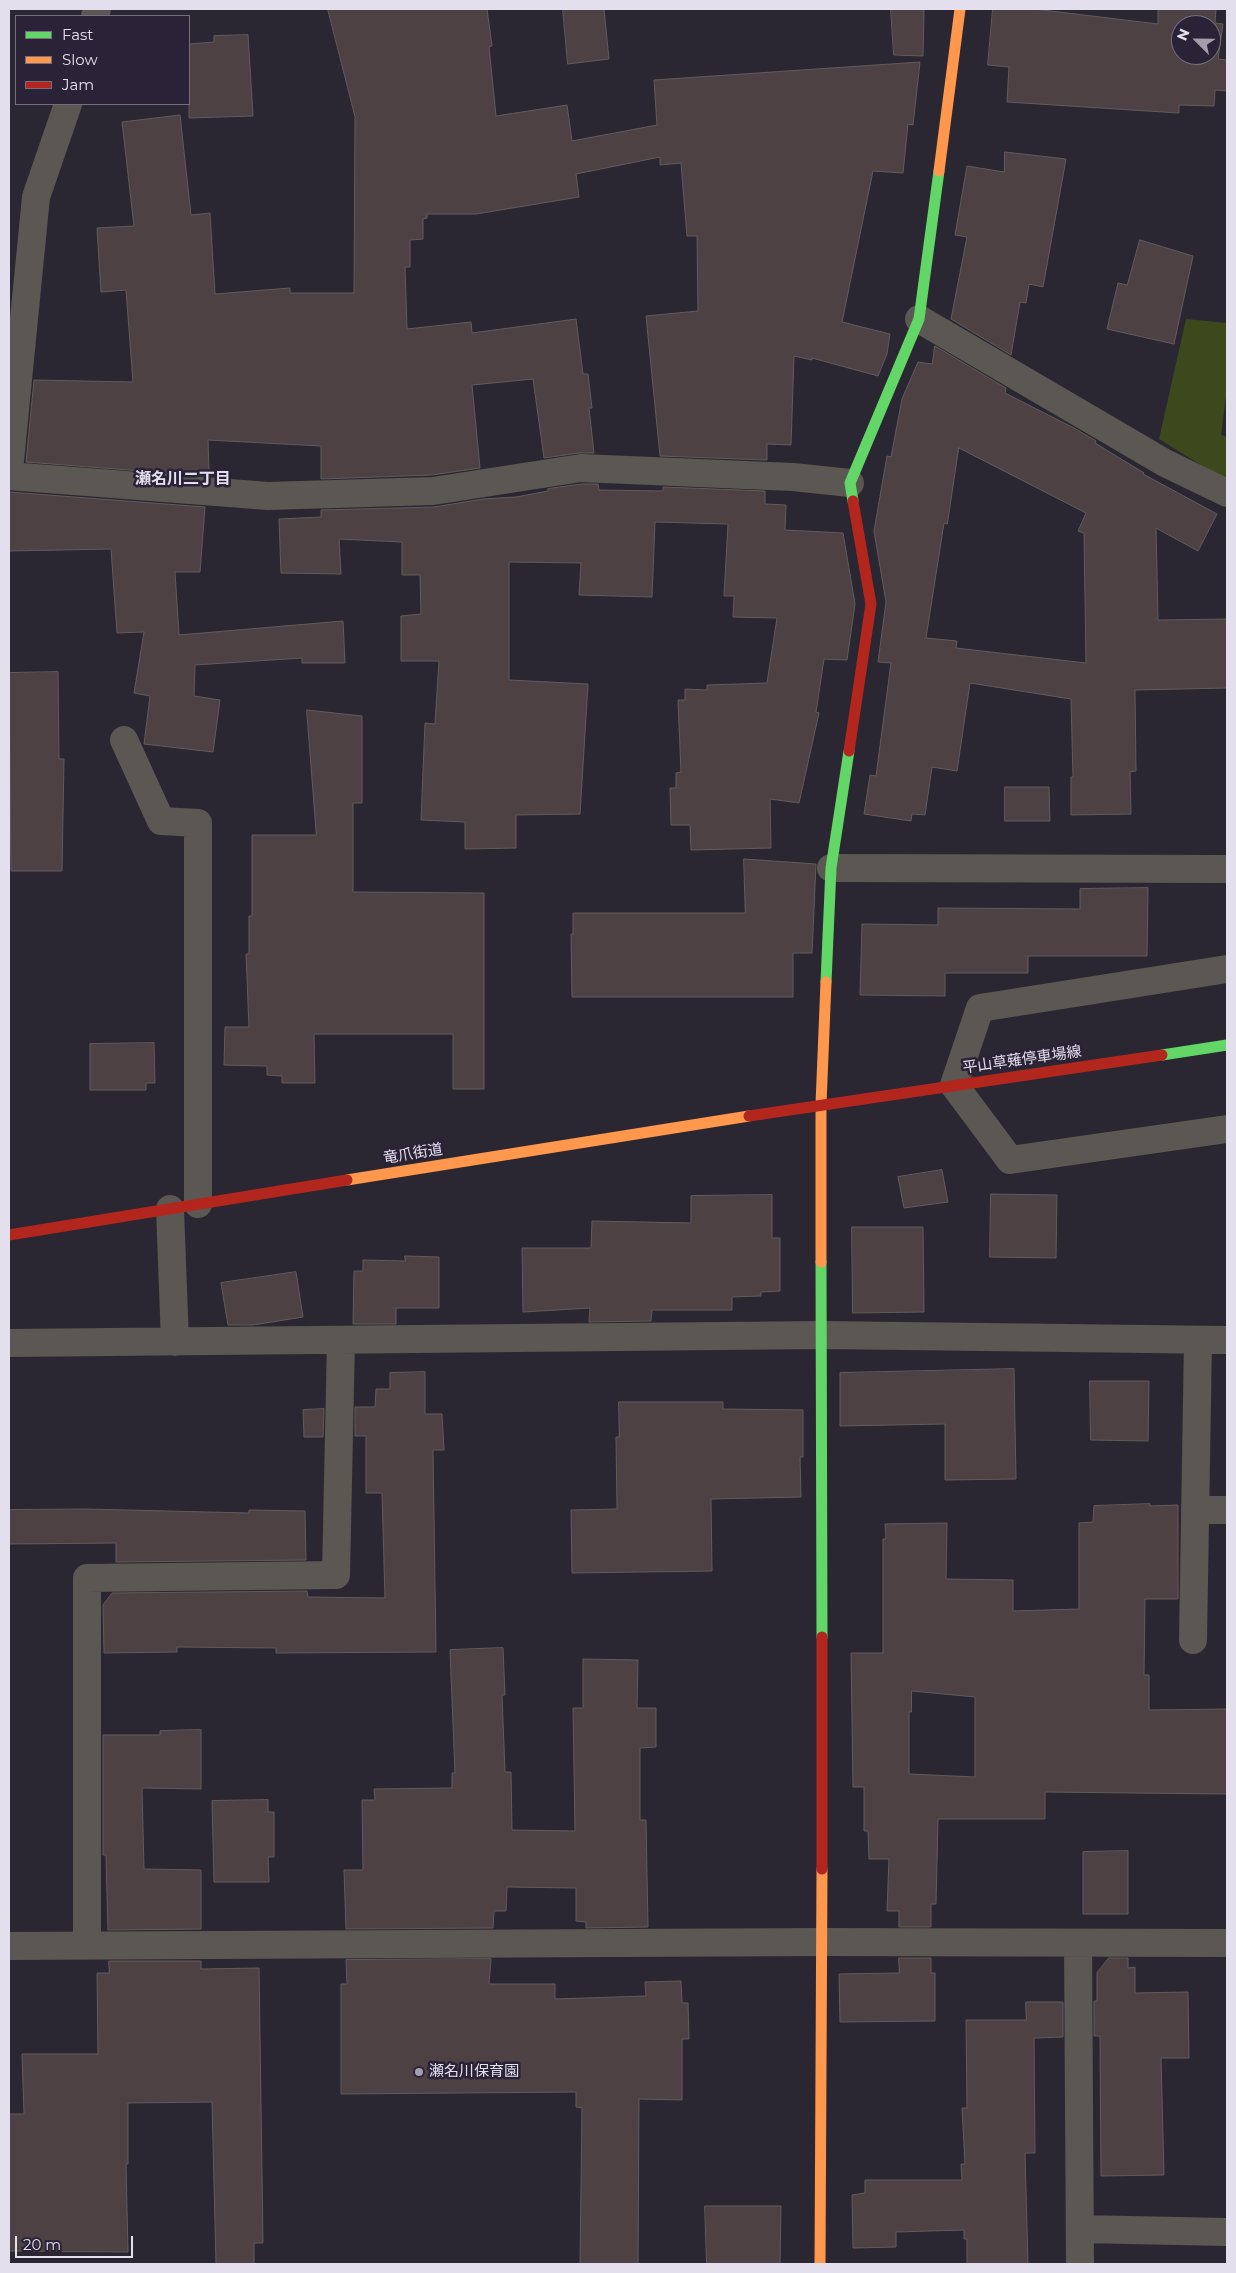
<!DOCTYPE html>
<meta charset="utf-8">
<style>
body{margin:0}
#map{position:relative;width:1236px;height:2273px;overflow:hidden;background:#2b2732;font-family:Montserrat,sans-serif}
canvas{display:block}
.frame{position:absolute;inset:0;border:10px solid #e4dfed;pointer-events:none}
.legend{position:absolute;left:15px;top:15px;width:175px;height:90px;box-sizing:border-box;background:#2a2237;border:1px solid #746e80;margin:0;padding:6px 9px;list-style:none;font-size:15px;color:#e4dfed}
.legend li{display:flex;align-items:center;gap:10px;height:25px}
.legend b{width:25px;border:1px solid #746e80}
.north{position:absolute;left:1171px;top:15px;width:50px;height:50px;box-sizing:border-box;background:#2a2237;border:1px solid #746e80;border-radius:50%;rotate:293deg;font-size:14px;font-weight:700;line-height:20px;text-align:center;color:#e4dfed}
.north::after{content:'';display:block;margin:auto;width:18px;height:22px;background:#a39fac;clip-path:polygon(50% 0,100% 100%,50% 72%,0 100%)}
.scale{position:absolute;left:15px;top:2236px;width:118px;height:22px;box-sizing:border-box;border:2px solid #e4dfed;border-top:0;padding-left:6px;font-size:15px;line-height:18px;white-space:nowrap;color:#e4dfed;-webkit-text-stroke:4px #2a2237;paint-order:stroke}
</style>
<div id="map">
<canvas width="1236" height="2273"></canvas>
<div class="frame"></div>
<ul class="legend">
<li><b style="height:6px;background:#63d668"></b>Fast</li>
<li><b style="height:6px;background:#ff974d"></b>Slow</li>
<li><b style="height:6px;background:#b3261e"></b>Jam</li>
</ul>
<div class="north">N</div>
<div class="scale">20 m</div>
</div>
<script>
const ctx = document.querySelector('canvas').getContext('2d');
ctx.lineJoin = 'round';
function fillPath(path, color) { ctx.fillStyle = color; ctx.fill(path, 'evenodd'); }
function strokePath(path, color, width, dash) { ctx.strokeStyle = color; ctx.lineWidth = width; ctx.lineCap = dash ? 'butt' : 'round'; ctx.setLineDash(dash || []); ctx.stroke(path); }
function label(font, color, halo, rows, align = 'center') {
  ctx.font = font + ' Montserrat,"Noto Sans JP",sans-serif'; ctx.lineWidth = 5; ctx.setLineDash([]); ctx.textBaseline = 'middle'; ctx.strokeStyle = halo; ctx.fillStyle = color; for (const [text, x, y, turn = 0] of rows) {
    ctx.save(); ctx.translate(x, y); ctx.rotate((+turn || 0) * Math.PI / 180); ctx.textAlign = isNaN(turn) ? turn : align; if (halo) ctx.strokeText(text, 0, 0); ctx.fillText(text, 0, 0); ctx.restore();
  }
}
fillPath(new Path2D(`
 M 1186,319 L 1227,323 L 1227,389 L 1221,435 L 1227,437 L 1227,478 L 1209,470 L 1159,439 Z`), '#3d481c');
const building = new Path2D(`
 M 328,9 L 487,9 L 492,46 L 489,47 L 496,116 L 567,105 L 572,141 L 657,125 L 654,80 L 920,62 L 913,125 L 908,124 L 903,173 L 873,171 L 842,322 L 890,334 L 887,354 L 878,376 L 812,358 L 812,360 L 794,356 L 791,445 L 767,444 L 767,460 L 660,456 L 646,316 L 698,311 L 697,236 L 687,236 L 681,163 L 660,165 L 660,157 L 576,174 L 579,197 L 476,214 L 427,214 L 427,218 L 423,219 L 423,239 L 410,240 L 410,267 L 405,267 L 407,329 L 471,322 L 472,333 L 576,319 L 583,374 L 588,374 L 592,408 L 589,408 L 594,453 L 579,453 L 544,458 L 533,379 L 472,385 L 480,468 L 432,475 L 321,479 L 321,446 L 208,440 L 209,472 L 205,472 L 206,476 L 26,462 L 34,380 L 133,382 L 126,290 L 101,292 L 97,228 L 134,226 L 122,122 L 180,115 L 191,215 L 210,213 L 215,294 L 290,288 L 290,293 L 354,293 L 355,117 Z
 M 563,9 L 604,9 L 609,59 L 568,64 Z
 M 891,9 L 924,9 L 923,56 L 894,55 Z
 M 993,9 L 1034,9 L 1158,24 L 1158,9 L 1216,9 L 1215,23 L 1223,24 L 1218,59 L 1227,60 L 1227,91 L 1215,90 L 1214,106 L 1179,105 L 1179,113 L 1007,102 L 1009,67 L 988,65 ZM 1181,25 L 1211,25 L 1211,55 L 1181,55 Z
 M 248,35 L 253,116 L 189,118 L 189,44 L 214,42 L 214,36 Z
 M 1005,152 L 1066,159 L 1043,287 L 1029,284 L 1026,303 L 1020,302 L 1011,355 L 951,319 L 967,237 L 955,235 L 967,166 L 1004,172 Z
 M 1140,240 L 1193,256 L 1174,344 L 1107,329 L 1118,283 L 1127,285 Z
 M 935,346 L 1006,388 L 1005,393 L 1074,428 L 1096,441 L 1095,443 L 1144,473 L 1143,474 L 1217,514 L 1198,551 L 1156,528 L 1158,620 L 1227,619 L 1227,688 L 1135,690 L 1136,771 L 1130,772 L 1131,814 L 1071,815 L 1071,777 L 1073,777 L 1071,699 L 970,683 L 957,771 L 932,767 L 925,815 L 912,814 L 911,821 L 864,814 L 870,775 L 876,776 L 891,663 L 878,662 L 886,602 L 874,531 L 887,456 L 891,457 L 902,399 L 918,362 L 932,364 ZM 959,448 L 1086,513 L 1078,531 L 1084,533 L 1086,663 L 956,648 L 957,641 L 926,638 L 944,523 L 947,524 Z
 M 582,484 L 598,484 L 599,490 L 663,491 L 663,487 L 765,491 L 765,504 L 786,505 L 785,530 L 843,533 L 855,604 L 847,660 L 824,659 L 816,712 L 819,713 L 799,803 L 770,799 L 771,848 L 691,850 L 690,825 L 671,825 L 670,788 L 676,788 L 676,773 L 681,772 L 678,700 L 685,700 L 685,689 L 707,690 L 707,685 L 767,683 L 777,618 L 733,617 L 734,596 L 724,596 L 728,524 L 655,522 L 652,597 L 579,595 L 581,563 L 509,562 L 509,680 L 588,684 L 580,814 L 516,815 L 516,848 L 465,849 L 465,822 L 421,820 L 425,723 L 435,724 L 439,661 L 401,661 L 401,616 L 421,614 L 420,575 L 402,575 L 402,542 L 339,539 L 341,574 L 281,573 L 279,519 L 321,517 L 321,510 L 434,507 L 483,499 L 516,497 L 548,491 L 548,489 Z
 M 9,492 L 205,507 L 200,572 L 175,572 L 179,635 L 343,621 L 345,663 L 302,663 L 302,658 L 195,665 L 194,696 L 220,700 L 213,752 L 144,744 L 150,696 L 134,693 L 144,632 L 117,633 L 111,549 L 9,551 Z
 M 58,672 L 59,759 L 64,759 L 62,871 L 11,871 L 9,673 Z
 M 307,710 L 362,716 L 362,803 L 353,803 L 353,892 L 484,893 L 484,1089 L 453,1089 L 453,1034 L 314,1034 L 315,1083 L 282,1083 L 282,1076 L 267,1075 L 267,1066 L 224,1065 L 225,1027 L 249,1027 L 246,954 L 249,954 L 249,916 L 252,916 L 252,835 L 316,835 Z
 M 1005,787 L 1049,787 L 1050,821 L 1005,821 Z
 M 744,859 L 816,864 L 812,953 L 793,953 L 793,997 L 572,997 L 571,934 L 573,934 L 573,913 L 745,913 Z
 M 1148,888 L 1147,956 L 1028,956 L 1028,973 L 945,973 L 945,996 L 860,995 L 862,924 L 938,925 L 938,908 L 1080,909 L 1080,889 Z
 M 154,1043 L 155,1083 L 146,1083 L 146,1090 L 90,1090 L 90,1044 Z
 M 942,1170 L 948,1202 L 904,1208 L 898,1177 Z
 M 991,1194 L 1057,1195 L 1056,1258 L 990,1257 Z
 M 772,1195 L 772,1238 L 780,1238 L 780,1291 L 761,1292 L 761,1296 L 732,1297 L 732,1310 L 652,1310 L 651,1321 L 589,1322 L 590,1308 L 523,1312 L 522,1248 L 591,1248 L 592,1221 L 691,1223 L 691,1196 Z
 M 852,1227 L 923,1227 L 924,1312 L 853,1313 Z
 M 405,1256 L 439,1257 L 439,1308 L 396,1308 L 396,1324 L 353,1324 L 354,1271 L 363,1271 L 363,1260 L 405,1261 Z
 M 296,1272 L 303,1317 L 253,1325 L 228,1325 L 221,1283 Z
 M 1014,1369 L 1016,1479 L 945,1480 L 945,1424 L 840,1426 L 840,1373 Z
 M 425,1372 L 425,1414 L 442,1414 L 444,1450 L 433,1450 L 436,1652 L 276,1653 L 276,1648 L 177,1647 L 177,1652 L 104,1653 L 103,1605 L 112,1593 L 307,1591 L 308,1597 L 385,1598 L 382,1493 L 366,1493 L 366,1436 L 355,1436 L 355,1407 L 375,1407 L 376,1389 L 390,1389 L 390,1373 Z
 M 1090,1381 L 1149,1381 L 1148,1441 L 1091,1440 Z
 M 619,1402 L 723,1402 L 723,1409 L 803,1410 L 803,1457 L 800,1457 L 801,1497 L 711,1499 L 712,1571 L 572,1573 L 571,1510 L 617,1509 L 616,1437 L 619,1437 Z
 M 324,1409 L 323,1437 L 304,1437 L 303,1410 Z
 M 1150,1504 L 1150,1506 L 1178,1505 L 1178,1599 L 1145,1599 L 1144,1675 L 1149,1675 L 1149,1710 L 1227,1709 L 1227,1794 L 1045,1792 L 1045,1819 L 938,1819 L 936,1904 L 931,1904 L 931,1927 L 899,1927 L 899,1911 L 887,1911 L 889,1859 L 869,1859 L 868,1831 L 864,1831 L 864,1787 L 853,1787 L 851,1653 L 883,1653 L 883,1539 L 886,1539 L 885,1524 L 947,1523 L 946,1579 L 1013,1580 L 1013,1611 L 1079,1609 L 1079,1523 L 1093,1522 L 1094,1506 ZM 912,1691 L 975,1697 L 975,1777 L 909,1774 L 909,1712 L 911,1712 Z
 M 85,1509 L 249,1513 L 249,1510 L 305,1511 L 306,1560 L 116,1562 L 116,1543 L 9,1544 L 9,1510 Z
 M 503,1648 L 505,1695 L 502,1695 L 505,1772 L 511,1772 L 512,1830 L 575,1831 L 573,1708 L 583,1708 L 583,1659 L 638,1660 L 637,1708 L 656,1708 L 656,1747 L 640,1748 L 640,1820 L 646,1820 L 648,1927 L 586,1928 L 586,1922 L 576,1921 L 576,1888 L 507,1887 L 506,1911 L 494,1911 L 493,1928 L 346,1929 L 344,1870 L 363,1870 L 362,1800 L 375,1800 L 374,1789 L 452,1788 L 452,1773 L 455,1773 L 450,1650 Z
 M 201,1730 L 201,1789 L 143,1788 L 142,1790 L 144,1869 L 201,1870 L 201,1929 L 108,1930 L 106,1855 L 103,1855 L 103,1735 L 160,1735 L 160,1731 Z
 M 268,1800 L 268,1812 L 274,1812 L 274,1857 L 268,1857 L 269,1882 L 214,1882 L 212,1801 Z
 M 1128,1851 L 1128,1914 L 1083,1914 L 1083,1852 Z
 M 899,1958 L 931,1958 L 931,1973 L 935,1973 L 935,2021 L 840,2022 L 839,1974 L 899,1973 Z
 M 1109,1958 L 1128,1958 L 1128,1968 L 1135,1967 L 1135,1993 L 1188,1992 L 1189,2058 L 1161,2058 L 1164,2175 L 1101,2176 L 1100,2036 L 1094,2036 L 1094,2001 L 1097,2001 L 1097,1973 Z
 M 491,1959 L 489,1984 L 555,1984 L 555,1999 L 646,1996 L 645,1982 L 681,1981 L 682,2003 L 688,2003 L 689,2039 L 682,2039 L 682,2100 L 639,2099 L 638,2264 L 580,2264 L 582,2108 L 576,2107 L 576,2092 L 341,2094 L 341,1984 L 347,1984 L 346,1960 Z
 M 109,1961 L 201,1961 L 201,1969 L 259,1968 L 263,2243 L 254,2243 L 254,2264 L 216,2264 L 212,2102 L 128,2103 L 128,2164 L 126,2164 L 128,2252 L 9,2251 L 9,2114 L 24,2114 L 22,2054 L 98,2054 L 97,1973 L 109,1973 Z
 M 1026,2002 L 1063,2002 L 1063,2037 L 1034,2038 L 1035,2153 L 1025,2153 L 1028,2264 L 967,2264 L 967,2239 L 964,2239 L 964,2230 L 896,2232 L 896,2247 L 853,2248 L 852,2195 L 865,2193 L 865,2180 L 962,2180 L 961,2164 L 965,2164 L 962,2108 L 967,2108 L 966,2020 L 1026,2020 Z
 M 705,2206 L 781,2206 L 780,2264 L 707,2264 Z`);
fillPath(building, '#4e4143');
strokePath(building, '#625b5d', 1);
strokePath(new Path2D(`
 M 95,16 L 97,9
 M 919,319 L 1165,463 L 1227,493
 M 9,471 L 36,197 L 68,104
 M 9,476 L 268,496 L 433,491 L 581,468 L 793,477 L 850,483
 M 124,740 L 161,821 L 198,823 L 198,1204
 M 831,868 L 1227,869
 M 1227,969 L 980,1008 L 954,1085 L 1010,1160 L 1227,1129
 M 170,1209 L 175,1342
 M 9,1343 L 823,1335 L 1227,1340
 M 1195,1510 L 1227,1510
 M 1193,1640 L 1198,1340
 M 1078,1943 L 1080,2264
 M 87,1945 L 87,1578 L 336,1575 L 341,1340
 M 9,1946 L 822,1942 L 1227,1943
 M 1080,2229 L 1227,2232`), '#5b5752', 28);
strokePath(new Path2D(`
 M 853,501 L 850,483 L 919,319 L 939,171
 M 826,982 L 831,868 L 849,751
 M 1162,1055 L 1227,1045
 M 821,1262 L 822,1637`), '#63d668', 11);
strokePath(new Path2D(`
 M 939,171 L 960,9
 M 347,1180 L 749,1116
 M 821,1262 L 821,1104 L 826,982
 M 820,2264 L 822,1869`), '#ff974d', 11);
strokePath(new Path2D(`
 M 849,751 L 871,604 L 853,501
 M 749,1116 L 1162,1055
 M 9,1235 L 347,1180
 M 822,1637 L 822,1869`), '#b3261e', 11);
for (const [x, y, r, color] of [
 [419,2072,5,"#a39fac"]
]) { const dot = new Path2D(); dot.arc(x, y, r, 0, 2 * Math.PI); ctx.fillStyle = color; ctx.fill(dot); strokePath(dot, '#2a2237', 2); }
label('15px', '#e4dfed', '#2a2237', [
 ["平山草薙停車場線",1022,1060,-8],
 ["竜爪街道",413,1154,-9]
]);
label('15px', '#e4dfed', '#2a2237', [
 ["瀬名川保育園",429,2072]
], 'left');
label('bold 16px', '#e4dfed', '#2a2237', [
 ["瀬名川二丁目",183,479]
]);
</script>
